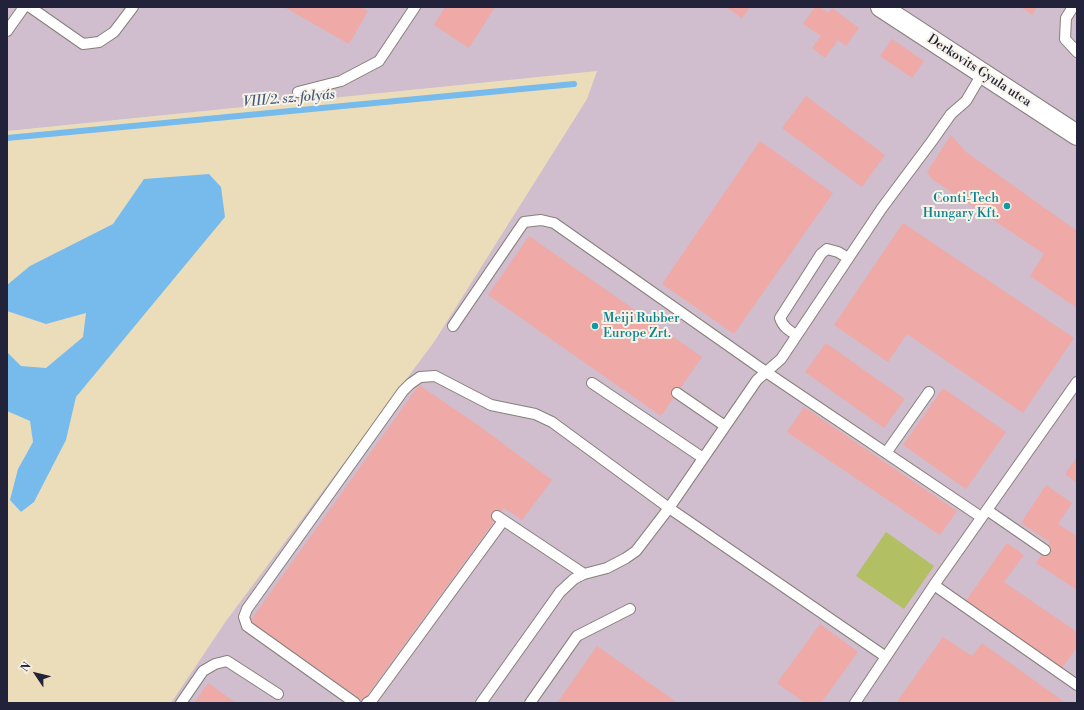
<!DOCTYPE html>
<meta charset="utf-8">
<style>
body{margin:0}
#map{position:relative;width:1084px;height:710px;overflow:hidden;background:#ecddba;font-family:"Libre Bodoni",serif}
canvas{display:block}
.frame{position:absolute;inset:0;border:8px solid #22223b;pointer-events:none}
.north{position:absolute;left:16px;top:654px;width:40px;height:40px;-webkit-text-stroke:3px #f7f3e8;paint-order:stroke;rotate:305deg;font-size:11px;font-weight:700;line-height:16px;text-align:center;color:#22223b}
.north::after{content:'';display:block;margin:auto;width:14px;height:18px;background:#22223b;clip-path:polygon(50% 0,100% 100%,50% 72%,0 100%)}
</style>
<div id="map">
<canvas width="1084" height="710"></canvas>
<div class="frame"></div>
<div class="north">N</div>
</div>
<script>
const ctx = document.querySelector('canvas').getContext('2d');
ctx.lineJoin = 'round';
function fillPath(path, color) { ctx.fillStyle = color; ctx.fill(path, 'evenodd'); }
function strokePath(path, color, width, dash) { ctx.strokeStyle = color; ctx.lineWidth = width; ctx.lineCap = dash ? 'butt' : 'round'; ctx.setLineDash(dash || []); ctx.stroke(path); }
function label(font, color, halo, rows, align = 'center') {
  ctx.font = font + ' "Libre Bodoni",serif'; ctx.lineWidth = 4; ctx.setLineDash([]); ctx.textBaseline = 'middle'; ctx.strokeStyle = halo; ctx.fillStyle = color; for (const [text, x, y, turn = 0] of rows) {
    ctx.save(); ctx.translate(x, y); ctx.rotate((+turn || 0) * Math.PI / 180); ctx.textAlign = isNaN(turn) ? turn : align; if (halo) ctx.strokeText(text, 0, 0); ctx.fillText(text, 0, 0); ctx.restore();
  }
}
fillPath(new Path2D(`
 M 7,7 L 1077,7 L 1077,703 L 171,703 L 226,621 L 434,342 L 587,99 L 597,71 L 7,131 Z`), '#d0bdcd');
fillPath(new Path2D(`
 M 886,532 L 934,566 L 904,609 L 856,576 Z`), '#b2c063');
fillPath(new Path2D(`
 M 209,174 L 221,187 L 225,217 L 76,397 L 66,440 L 34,502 L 21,512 L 10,500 L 18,469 L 33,442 L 30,421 L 7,411 L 7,352 L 21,366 L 46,368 L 83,337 L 86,313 L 46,324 L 7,311 L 7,285 L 30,266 L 113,224 L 144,179 Z`), '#77bbed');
strokePath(new Path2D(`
 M 7,138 L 574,84`), '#77bbed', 6);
fillPath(new Path2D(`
 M 284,7 L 361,7 L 368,11 L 349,44 Z
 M 445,7 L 495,7 L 469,48 L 434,25 Z
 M 726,7 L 750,7 L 742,18 Z
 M 815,7 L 820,7 L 828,13 L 832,8 L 859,28 L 846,46 L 838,40 L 825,58 L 812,48 L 821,36 L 803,24 Z
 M 1021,7 L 1037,7 L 1032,15 Z
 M 892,39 L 924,61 L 912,78 L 880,56 Z
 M 806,96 L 885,155 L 862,187 L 782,128 Z
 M 951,135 L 966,152 L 1077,231 L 1077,308 L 1030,276 L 1044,254 L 932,179 L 927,172 Z
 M 760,141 L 833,193 L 734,334 L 662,284 Z
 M 903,223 L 1074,338 L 1023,413 L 907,334 L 888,362 L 834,325 Z
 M 529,236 L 702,357 L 661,416 L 488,295 Z
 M 826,343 L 905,399 L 884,428 L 805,372 Z
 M 419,385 L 478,425 L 552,480 L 522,520 L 504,508 L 363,701 L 250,621 Z
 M 943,388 L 1006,432 L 966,489 L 903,445 Z
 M 804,407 L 957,511 L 940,535 L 787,432 Z
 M 1077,457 L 1077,483 L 1065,474 Z
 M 1046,485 L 1072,503 L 1058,524 L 1077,536 L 1077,590 L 1036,563 L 1050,542 L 1021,523 Z
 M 1007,543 L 1024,555 L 1004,582 L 1077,632 L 1077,647 L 1062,668 L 965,602 Z
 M 820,624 L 858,652 L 821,703 L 805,703 L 777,683 Z
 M 943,637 L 972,656 L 982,643 L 1066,703 L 896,703 Z
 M 597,646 L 678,703 L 557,703 Z
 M 208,683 L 236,703 L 194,703 Z`), '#efaaa7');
const lane = new Path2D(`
 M 30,7 L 83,44 L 99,42 L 114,32 L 133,7
 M 1073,7 L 1066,18 L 1065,39 L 1077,52
 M 7,31 L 24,7
 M 298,92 L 341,81 L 379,61 L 415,7
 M 453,326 L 524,222 L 541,220 L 554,223 L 766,372 L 981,517
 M 797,335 C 789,331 783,327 780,318 L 821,254 L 827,249 L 838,252 L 848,258
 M 592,383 L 703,458
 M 677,393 L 725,426
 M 886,453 L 929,392
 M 987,510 L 1045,550
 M 497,516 L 584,574
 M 934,585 L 1077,685
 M 181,703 L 203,671 L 215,664 L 227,661 L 278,694
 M 355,703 L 247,626 L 244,617 L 247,609 L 403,391 L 410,384 L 420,377 L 435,376 L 491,405 L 535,414 L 552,422 L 669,508 L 886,657
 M 367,703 L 372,700 L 503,521
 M 481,703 L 560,592 L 574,579 L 584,574 L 607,568 L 626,558 L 636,551 L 669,508 L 757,380 L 781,359 L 882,208 L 932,141 L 951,114 L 966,101 L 982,74
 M 530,703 L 577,636 L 630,609
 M 855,703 L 934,585 L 1077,382`);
const street = new Path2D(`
 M 881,7 L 1077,135`);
strokePath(lane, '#87807a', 12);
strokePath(street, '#87807a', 22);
strokePath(lane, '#fff', 10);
strokePath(street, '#fff', 20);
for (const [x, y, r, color] of [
 [1007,206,4,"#0f9aa8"],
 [595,326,4,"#0f9aa8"]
]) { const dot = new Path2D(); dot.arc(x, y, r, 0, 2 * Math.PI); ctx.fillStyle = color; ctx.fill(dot); strokePath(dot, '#f7f3e8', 1.5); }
label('13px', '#22223b', '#f7f3e8', [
 ["Derkovits Gyula utca",979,71,33]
]);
label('13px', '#0d838f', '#f7f3e8', [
 ["Conti-Tech",999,199],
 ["Hungary Kft.",999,214],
 ["Meiji Rubber",603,319,"left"],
 ["Europe Zrt.",603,334,"left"]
], 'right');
label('italic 14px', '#405879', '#f7f3e8', [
 ["VIII/2. sz. folyás",289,99,-5]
]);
</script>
